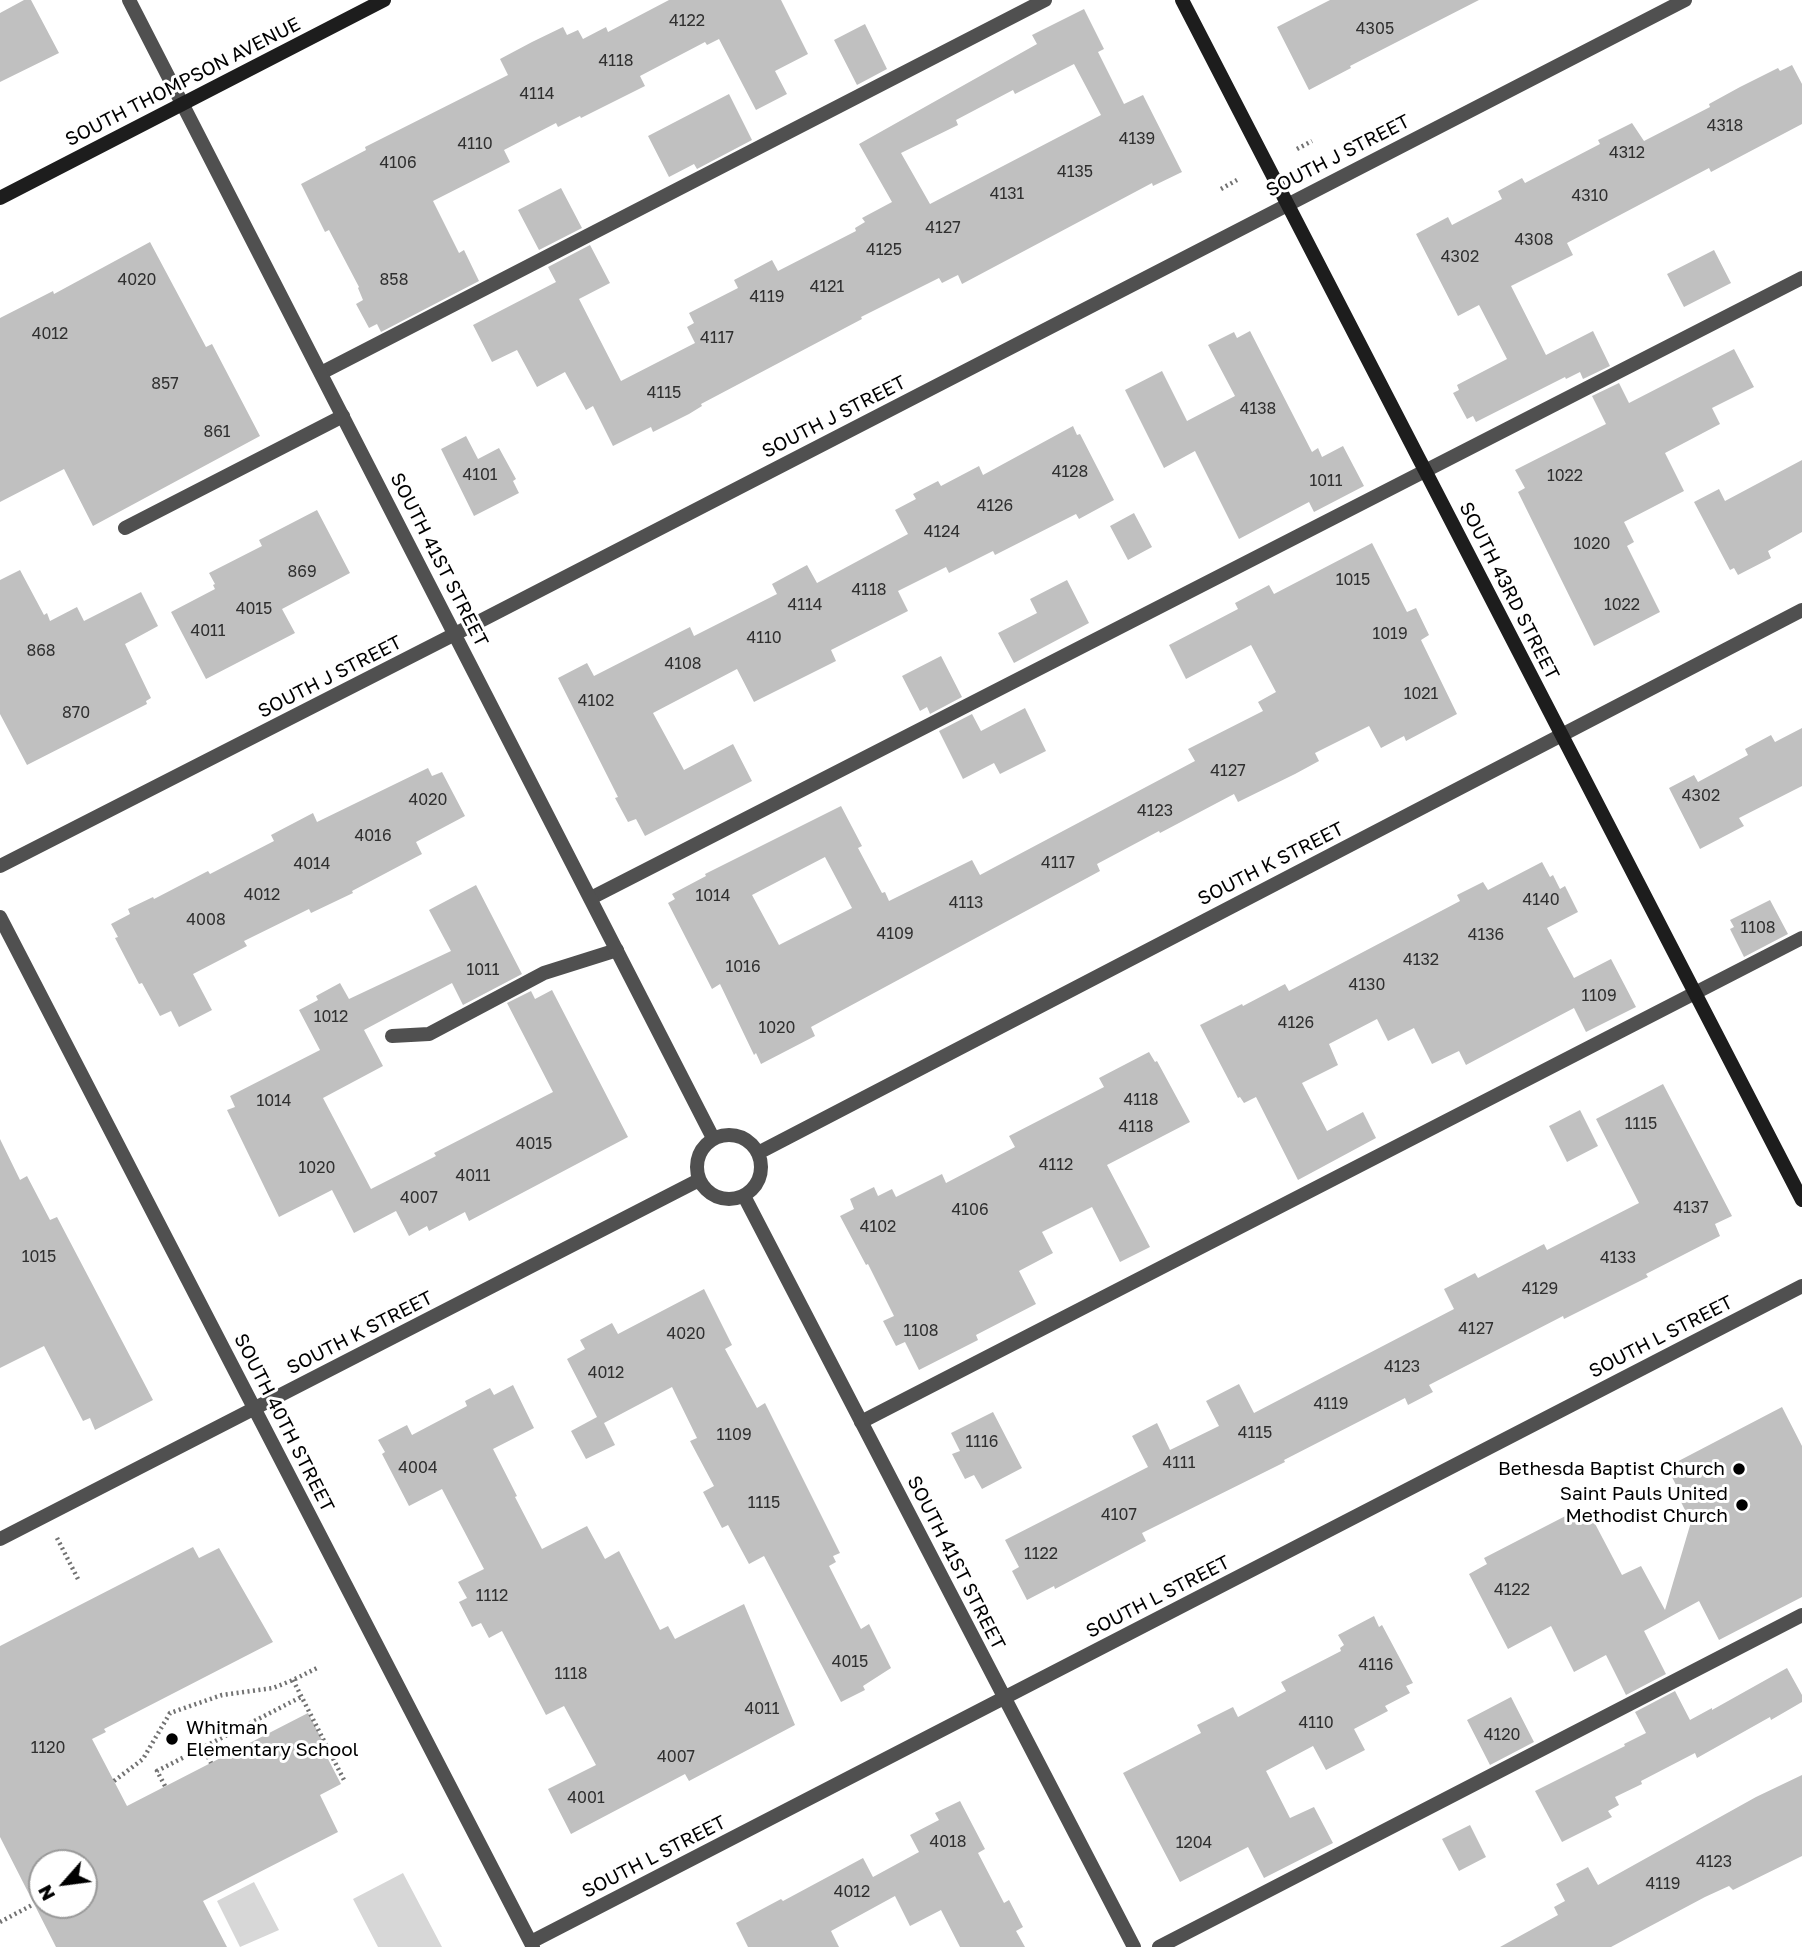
<!DOCTYPE html>
<style>
body{margin:0}
#map{position:relative;width:1802px;height:1947px;overflow:hidden;background:#fff;font-family:"Golos Text",sans-serif}
canvas{display:block}
.north{position:absolute;left:28px;top:1849px;width:70px;height:70px;box-sizing:border-box;background:#fff;border:2px solid #999;border-radius:50%;rotate:242deg;font-size:19px;font-weight:700;line-height:28px;text-align:center;color:#000}
.north::after{content:'';display:block;margin:auto;width:24px;height:32px;background:#000;clip-path:polygon(50% 0,100% 100%,50% 72%,0 100%)}
</style>
<div id="map">
<canvas width="1802" height="1947"></canvas>
<div class="north">N</div>
</div>
<script>
const ctx = document.querySelector('canvas').getContext('2d');
ctx.lineJoin = 'round';
function fillPath(path, color) { ctx.fillStyle = color; ctx.fill(path, 'evenodd'); }
function strokePath(path, color, width, dash) { ctx.strokeStyle = color; ctx.lineWidth = width; ctx.lineCap = dash ? 'butt' : 'round'; ctx.setLineDash(dash || []); ctx.stroke(path); }
function label(font, color, halo, rows, align = 'center') {
  ctx.font = font + ' "Golos Text",sans-serif'; ctx.lineWidth = 6; ctx.setLineDash([]); ctx.textBaseline = 'middle'; ctx.strokeStyle = halo; ctx.fillStyle = color; for (const [text, x, y, turn = 0] of rows) {
    ctx.save(); ctx.translate(x, y); ctx.rotate((+turn || 0) * Math.PI / 180); ctx.textAlign = isNaN(turn) ? turn : align; if (halo) ctx.strokeText(text, 0, 0); ctx.fillText(text, 0, 0); ctx.restore();
  }
}
fillPath(new Path2D(`
 M 403,1873 L 442,1947 L 378,1947 L 353,1899 Z
 M 254,1882 L 279,1930 L 240,1947 L 217,1901 Z`), '#d7d7d7');
fillPath(new Path2D(`
 M 24,0 L 31,0 L 59,53 L 0,82 L 0,13 Z
 M 669,0 L 781,0 L 808,54 L 775,71 L 787,94 L 756,110 L 719,39 L 707,45 L 705,42 L 640,76 L 645,86 L 581,118 L 580,116 L 558,127 L 556,123 L 504,150 L 510,162 L 433,201 L 459,253 L 464,250 L 479,281 L 381,332 L 377,324 L 369,328 L 356,304 L 363,300 L 358,288 L 359,287 L 329,230 L 325,232 L 301,184 L 366,150 L 365,147 L 508,75 L 500,59 L 532,42 L 563,27 L 567,35 L 578,30 L 583,39 L 606,27 L 608,32 Z
 M 1330,0 L 1479,0 L 1350,66 L 1351,68 L 1309,90 L 1277,27 Z
 M 1084,9 L 1104,49 L 1098,52 L 1124,104 L 1143,95 L 1182,172 L 1153,186 L 1152,183 L 962,284 L 958,275 L 942,283 L 939,278 L 861,317 L 862,319 L 701,404 L 702,406 L 689,414 L 653,432 L 651,427 L 613,446 L 593,406 L 586,410 L 565,372 L 537,387 L 517,350 L 492,362 L 473,325 L 556,282 L 548,267 L 590,245 L 610,283 L 579,299 L 621,381 L 695,343 L 687,327 L 694,323 L 689,313 L 738,288 L 734,280 L 772,260 L 778,271 L 856,231 L 855,228 L 865,222 L 862,218 L 892,202 L 859,144 L 1037,44 L 1032,35 ZM 1074,64 L 1101,115 L 930,204 L 901,153 L 958,125 L 956,120 L 1013,90 L 1015,94 Z
 M 865,24 L 887,69 L 857,85 L 834,40 Z
 M 1792,65 L 1802,84 L 1802,124 L 1711,172 L 1709,168 L 1567,243 L 1573,255 L 1511,286 L 1546,355 L 1593,331 L 1610,366 L 1583,379 L 1580,372 L 1566,379 L 1565,377 L 1476,422 L 1473,416 L 1467,419 L 1453,393 L 1459,390 L 1457,385 L 1507,359 L 1479,305 L 1458,316 L 1416,234 L 1448,217 L 1452,225 L 1502,199 L 1498,191 L 1522,178 L 1525,183 L 1600,144 L 1598,140 L 1632,123 L 1644,141 L 1710,107 L 1709,104 L 1740,87 L 1778,68 L 1780,71 Z
 M 729,94 L 752,140 L 697,169 L 694,164 L 669,177 L 648,136 Z
 M 561,188 L 582,228 L 539,250 L 518,210 Z
 M 150,242 L 206,347 L 212,344 L 260,436 L 93,526 L 64,469 L 0,502 L 0,318 L 53,291 L 54,294 Z
 M 1714,250 L 1731,283 L 1684,307 L 1667,274 Z
 M 1250,331 L 1312,452 L 1318,448 L 1322,457 L 1343,446 L 1364,486 L 1314,512 L 1309,502 L 1239,539 L 1195,451 L 1164,468 L 1125,390 L 1162,371 L 1187,421 L 1235,396 L 1208,345 L 1234,332 L 1237,338 Z
 M 1734,349 L 1754,387 L 1712,408 L 1720,424 L 1665,453 L 1684,491 L 1624,522 L 1634,542 L 1627,546 L 1660,612 L 1594,646 L 1518,492 L 1525,488 L 1515,470 L 1606,424 L 1592,396 L 1619,383 L 1629,403 Z
 M 1073,426 L 1077,435 L 1080,434 L 1114,500 L 1079,519 L 1076,514 L 995,555 L 993,551 L 949,573 L 946,567 L 898,591 L 908,611 L 831,650 L 836,661 L 754,702 L 737,669 L 653,713 L 684,770 L 733,744 L 752,781 L 645,836 L 636,819 L 628,822 L 615,798 L 618,797 L 558,678 L 587,663 L 594,676 L 690,627 L 694,636 L 777,594 L 772,584 L 807,565 L 817,583 L 908,534 L 895,510 L 916,499 L 913,494 L 938,481 L 941,486 L 979,466 L 983,475 Z
 M 466,436 L 478,459 L 499,448 L 516,479 L 513,481 L 519,493 L 474,516 L 441,449 Z
 M 1802,460 L 1802,532 L 1768,551 L 1771,558 L 1738,575 L 1734,568 L 1730,570 L 1694,502 L 1719,489 L 1725,501 Z
 M 317,510 L 350,573 L 282,609 L 295,633 L 206,679 L 171,612 L 215,589 L 213,585 L 215,584 L 209,573 L 262,546 L 259,540 Z
 M 1134,513 L 1152,547 L 1128,560 L 1110,526 Z
 M 1372,543 L 1407,612 L 1416,608 L 1429,635 L 1421,640 L 1457,714 L 1406,741 L 1404,736 L 1381,748 L 1369,726 L 1315,753 L 1319,761 L 1295,774 L 1238,802 L 1234,794 L 1160,833 L 1159,831 L 1097,864 L 1100,871 L 811,1027 L 815,1036 L 761,1064 L 756,1053 L 754,1055 L 720,984 L 712,989 L 668,903 L 675,899 L 672,894 L 706,876 L 705,874 L 841,806 L 862,846 L 858,848 L 882,893 L 885,892 L 889,901 L 972,860 L 980,875 L 1195,761 L 1188,749 L 1263,711 L 1258,702 L 1276,692 L 1251,645 L 1186,679 L 1169,645 L 1238,609 L 1235,603 L 1269,585 L 1274,594 ZM 825,857 L 852,908 L 779,945 L 752,895 Z
 M 20,570 L 44,615 L 47,613 L 50,621 L 77,607 L 84,621 L 141,592 L 158,626 L 125,644 L 151,698 L 146,701 L 147,704 L 27,765 L 0,714 L 0,580 Z
 M 1067,580 L 1089,623 L 1014,663 L 998,633 L 1037,613 L 1030,599 Z
 M 941,656 L 962,697 L 930,714 L 927,707 L 920,711 L 902,676 Z
 M 1025,708 L 1046,751 L 1000,774 L 994,763 L 963,779 L 939,731 L 972,714 L 981,731 Z
 M 1802,728 L 1802,786 L 1739,818 L 1744,826 L 1700,849 L 1669,788 L 1694,775 L 1698,782 L 1748,755 L 1745,749 L 1771,735 L 1775,742 Z
 M 428,768 L 432,776 L 442,772 L 465,816 L 416,842 L 422,854 L 352,891 L 353,893 L 311,913 L 309,909 L 244,941 L 247,946 L 193,974 L 212,1010 L 179,1027 L 171,1011 L 160,1016 L 142,983 L 139,984 L 115,938 L 118,937 L 111,924 L 130,914 L 128,909 L 153,897 L 154,899 L 208,871 L 210,874 L 274,841 L 271,835 L 313,813 L 317,822 Z
 M 1542,862 L 1550,877 L 1553,875 L 1560,889 L 1565,886 L 1578,912 L 1547,928 L 1574,978 L 1611,959 L 1636,1007 L 1586,1032 L 1574,1008 L 1466,1065 L 1459,1051 L 1432,1064 L 1414,1028 L 1388,1041 L 1377,1019 L 1329,1044 L 1338,1065 L 1302,1083 L 1327,1131 L 1363,1112 L 1376,1138 L 1298,1180 L 1256,1097 L 1244,1103 L 1240,1097 L 1238,1098 L 1200,1025 L 1242,1004 L 1243,1006 L 1285,984 L 1289,991 L 1460,901 L 1457,895 L 1483,882 L 1488,890 Z
 M 476,885 L 522,974 L 463,1005 L 452,983 L 364,1030 L 383,1066 L 323,1098 L 371,1189 L 436,1156 L 434,1153 L 553,1092 L 507,1003 L 531,991 L 535,999 L 552,990 L 628,1137 L 469,1221 L 465,1212 L 429,1231 L 427,1226 L 409,1236 L 396,1211 L 354,1233 L 332,1190 L 279,1217 L 227,1110 L 235,1107 L 230,1096 L 320,1050 L 299,1010 L 318,1000 L 316,996 L 340,983 L 349,999 L 451,951 L 429,910 Z
 M 1770,900 L 1788,934 L 1744,957 L 1730,929 L 1734,927 L 1730,920 Z
 M 1149,1052 L 1155,1062 L 1157,1061 L 1190,1122 L 1107,1165 L 1150,1247 L 1120,1262 L 1092,1207 L 1042,1232 L 1053,1253 L 1019,1271 L 1036,1304 L 976,1335 L 978,1340 L 919,1370 L 905,1342 L 896,1346 L 883,1321 L 894,1316 L 868,1264 L 866,1265 L 840,1216 L 854,1209 L 850,1199 L 874,1187 L 878,1196 L 892,1189 L 896,1197 L 942,1174 L 946,1183 L 1015,1147 L 1009,1136 L 1104,1087 L 1099,1078 Z
 M 1663,1084 L 1732,1216 L 1715,1224 L 1720,1236 L 1646,1274 L 1648,1277 L 1564,1319 L 1563,1316 L 1429,1385 L 1433,1392 L 1408,1405 L 1405,1398 L 1284,1460 L 1285,1462 L 1142,1533 L 1146,1541 L 1055,1589 L 1054,1586 L 1027,1600 L 1012,1571 L 1019,1567 L 1005,1540 L 1148,1467 L 1132,1436 L 1157,1423 L 1170,1450 L 1219,1426 L 1206,1401 L 1239,1384 L 1254,1413 L 1454,1309 L 1444,1289 L 1475,1273 L 1478,1278 L 1544,1244 L 1547,1250 L 1639,1203 L 1596,1119 Z
 M 1580,1110 L 1598,1146 L 1567,1162 L 1549,1126 Z
 M 0,1139 L 20,1180 L 27,1176 L 50,1220 L 57,1217 L 153,1400 L 95,1430 L 90,1418 L 83,1421 L 44,1346 L 0,1368 Z
 M 704,1289 L 732,1345 L 725,1349 L 757,1408 L 765,1403 L 840,1553 L 833,1556 L 836,1562 L 829,1566 L 861,1629 L 869,1624 L 891,1668 L 863,1686 L 865,1690 L 841,1702 L 764,1556 L 749,1564 L 728,1525 L 722,1528 L 703,1492 L 714,1486 L 690,1441 L 697,1438 L 672,1387 L 604,1423 L 615,1445 L 586,1459 L 571,1431 L 597,1417 L 567,1359 L 585,1349 L 580,1340 L 612,1323 L 618,1334 Z
 M 513,1385 L 534,1428 L 493,1449 L 517,1496 L 515,1497 L 542,1549 L 587,1526 L 605,1559 L 619,1551 L 660,1630 L 668,1626 L 675,1639 L 744,1604 L 795,1725 L 689,1781 L 685,1774 L 571,1834 L 548,1789 L 596,1765 L 564,1706 L 546,1715 L 502,1631 L 489,1638 L 481,1623 L 472,1627 L 459,1602 L 467,1598 L 458,1582 L 484,1569 L 442,1489 L 409,1506 L 382,1454 L 385,1452 L 378,1440 L 407,1425 L 412,1435 L 467,1406 L 465,1401 L 490,1388 L 494,1395 Z
 M 1782,1407 L 1802,1446 L 1802,1597 L 1719,1640 L 1699,1601 L 1644,1631 L 1666,1674 L 1626,1695 L 1606,1655 L 1574,1672 L 1551,1626 L 1508,1649 L 1469,1574 L 1487,1564 L 1484,1558 L 1581,1508 L 1588,1520 L 1592,1518 L 1622,1575 L 1641,1566 L 1665,1610 L 1691,1522 L 1674,1488 L 1677,1487 L 1667,1467 Z
 M 993,1412 L 1022,1468 L 982,1489 L 974,1475 L 965,1479 L 952,1454 L 960,1451 L 951,1433 Z
 M 193,1547 L 199,1558 L 219,1548 L 273,1642 L 104,1729 L 106,1732 L 92,1739 L 127,1806 L 308,1713 L 331,1757 L 328,1759 L 341,1784 L 320,1795 L 338,1832 L 203,1901 L 227,1947 L 56,1947 L 0,1837 L 0,1646 ZM 42,1863 L 84,1863 L 84,1905 L 42,1905 Z
 M 1374,1616 L 1379,1627 L 1382,1625 L 1413,1683 L 1406,1686 L 1410,1693 L 1385,1706 L 1388,1711 L 1354,1729 L 1365,1750 L 1326,1770 L 1313,1746 L 1266,1771 L 1290,1818 L 1314,1807 L 1333,1843 L 1264,1878 L 1248,1847 L 1180,1882 L 1123,1773 L 1201,1733 L 1197,1725 L 1233,1707 L 1238,1717 L 1286,1691 L 1281,1682 L 1341,1651 L 1340,1648 L 1344,1645 L 1338,1635 Z
 M 1787,1668 L 1802,1695 L 1802,1702 L 1771,1720 L 1770,1717 L 1697,1758 L 1695,1753 L 1641,1781 L 1642,1784 L 1615,1797 L 1619,1805 L 1608,1811 L 1612,1817 L 1562,1842 L 1535,1791 L 1625,1746 L 1624,1744 L 1646,1733 L 1635,1712 L 1675,1691 L 1690,1720 L 1712,1708 L 1712,1710 Z
 M 1511,1697 L 1534,1742 L 1490,1765 L 1467,1720 Z
 M 1802,1775 L 1802,1856 L 1733,1890 L 1729,1886 L 1705,1897 L 1611,1947 L 1500,1947 L 1558,1915 L 1554,1907 L 1565,1901 L 1556,1884 L 1588,1867 L 1598,1885 L 1756,1797 Z
 M 960,1801 L 985,1849 L 978,1853 L 1004,1903 L 1009,1900 L 1023,1927 L 1016,1931 L 1025,1947 L 960,1947 L 941,1910 L 910,1926 L 895,1896 L 831,1931 L 839,1947 L 748,1947 L 736,1923 L 781,1899 L 783,1901 L 863,1858 L 873,1877 L 919,1852 L 910,1835 L 939,1820 L 935,1813 Z
 M 1470,1825 L 1486,1857 L 1459,1871 L 1442,1839 Z`), '#c0c0c0');
strokePath(new Path2D(`
 M 1297,149 L 1312,141
 M 1221,189 L 1237,180
 M 57,1538 L 79,1581
 M 293,1680 L 345,1782
 M 203,1747 L 211,1763
 M 114,1781 L 143,1759 L 170,1713 L 222,1695 L 273,1688 L 293,1680 L 319,1667
 M 165,1786 L 157,1771 L 301,1697
 M 0,1922 L 34,1904`), '#727272', 4.5, [2, 3.5]);
strokePath(new Path2D(`
 M 321,373 L 1045,0
 M 125,528 L 343,416
 M 591,898 L 1802,278
 M 392,1036 L 429,1034 L 544,973 L 617,950
 M 861,1422 L 1802,938
 M 1159,1947 L 1802,1615`), '#505050', 14);
strokePath(new Path2D(`
 M 129,0 L 713,1138
 M 0,866 L 455,634 L 1685,0
 M 0,917 L 533,1947
 M697 1167a32 32 0 1 1 64 0a32 32 0 1 1-64 0Z
 M 758,1153 L 1802,610
 M 744,1196 L 1134,1947
 M 0,1539 L 699,1180
 M 531,1942 L 1802,1286`), '#505050', 14);
strokePath(new Path2D(`
 M 1182,0 L 1802,1200
 M 0,198 L 384,0`), '#1d1d1d', 14);
for (const [x, y, r, color] of [
 [1739,1469,7,"#000"],
 [1742,1505,7,"#000"],
 [172,1739,7,"#000"]
]) { const dot = new Path2D(); dot.arc(x, y, r, 0, 2 * Math.PI); ctx.fillStyle = color; ctx.fill(dot); strokePath(dot, '#fff', 2.5); }
label('16px', '#303030', null, [
 ["4122",687,21],
 ["4305",1375,29],
 ["4118",616,61],
 ["4114",537,94],
 ["4318",1725,126],
 ["4139",1137,139],
 ["4110",475,144],
 ["4312",1627,153],
 ["4106",398,163],
 ["4135",1075,172],
 ["4131",1007,194],
 ["4310",1590,196],
 ["4127",943,228],
 ["4308",1534,240],
 ["4125",884,250],
 ["4302",1460,257],
 ["4020",137,280],
 ["858",394,280],
 ["4121",827,287],
 ["4119",767,297],
 ["4012",50,334],
 ["4117",717,338],
 ["857",165,384],
 ["4115",664,393],
 ["4138",1258,409],
 ["861",217,432],
 ["4128",1070,472],
 ["4101",480,475],
 ["1022",1565,476],
 ["1011",1326,481],
 ["4126",995,506],
 ["4124",942,532],
 ["1020",1592,544],
 ["869",302,572],
 ["1015",1353,580],
 ["4118",869,590],
 ["4114",805,605],
 ["1022",1622,605],
 ["4015",254,609],
 ["4011",208,631],
 ["1019",1390,634],
 ["4110",764,638],
 ["868",41,651],
 ["4108",683,664],
 ["1021",1421,694],
 ["4102",596,701],
 ["870",76,713],
 ["4127",1228,771],
 ["4302",1701,796],
 ["4020",428,800],
 ["4123",1155,811],
 ["4016",373,836],
 ["4117",1058,863],
 ["4014",312,864],
 ["4012",262,895],
 ["1014",713,896],
 ["4140",1541,900],
 ["4113",966,903],
 ["4008",206,920],
 ["1108",1758,928],
 ["4109",895,934],
 ["4136",1486,935],
 ["4132",1421,960],
 ["1016",743,967],
 ["1011",483,970],
 ["4130",1367,985],
 ["1109",1599,996],
 ["1012",331,1017],
 ["4126",1296,1023],
 ["1020",777,1028],
 ["4118",1141,1100],
 ["1014",274,1101],
 ["1115",1641,1124],
 ["4118",1136,1127],
 ["4015",534,1144],
 ["4112",1056,1165],
 ["1020",317,1168],
 ["4011",473,1176],
 ["4007",419,1198],
 ["4137",1691,1208],
 ["4106",970,1210],
 ["4102",878,1227],
 ["1015",39,1257],
 ["4133",1618,1258],
 ["4129",1540,1289],
 ["4127",1476,1329],
 ["1108",921,1331],
 ["4020",686,1334],
 ["4123",1402,1367],
 ["4012",606,1373],
 ["4119",1331,1404],
 ["4115",1255,1433],
 ["1109",734,1435],
 ["1116",982,1442],
 ["4111",1179,1463],
 ["4004",418,1468],
 ["1115",764,1503],
 ["4107",1119,1515],
 ["1122",1041,1554],
 ["4122",1512,1590],
 ["1112",492,1596],
 ["4015",850,1662],
 ["4116",1376,1665],
 ["1118",571,1674],
 ["4011",762,1709],
 ["4110",1316,1723],
 ["4120",1502,1735],
 ["1120",48,1748],
 ["4007",676,1757],
 ["4001",586,1798],
 ["4018",948,1842],
 ["1204",1194,1843],
 ["4123",1714,1862],
 ["4119",1663,1884],
 ["4012",852,1892]
]);
label('19px', '#000', '#fff', [
 ["SOUTH THOMPSON AVENUE",183,82,-27],
 ["SOUTH J STREET",1338,156,-27],
 ["SOUTH J STREET",834,417,-27],
 ["SOUTH 41ST STREET",439,560,63],
 ["SOUTH 43RD STREET",1509,591,63],
 ["SOUTH J STREET",330,677,-27],
 ["SOUTH K STREET",1271,864,-27],
 ["SOUTH K STREET",360,1333,-27],
 ["SOUTH L STREET",1661,1337,-27],
 ["SOUTH 40TH STREET",284,1423,63],
 ["SOUTH 41ST STREET",956,1563,63],
 ["SOUTH L STREET",1158,1597,-27],
 ["SOUTH L STREET",654,1857,-27]
]);
label('19px', '#000', '#fff', [
 ["Bethesda Baptist Church",1725,1469],
 ["Saint Pauls United",1728,1494],
 ["Methodist Church",1728,1516],
 ["Whitman",186,1728,"left"],
 ["Elementary School",186,1750,"left"]
], 'right');
</script>
